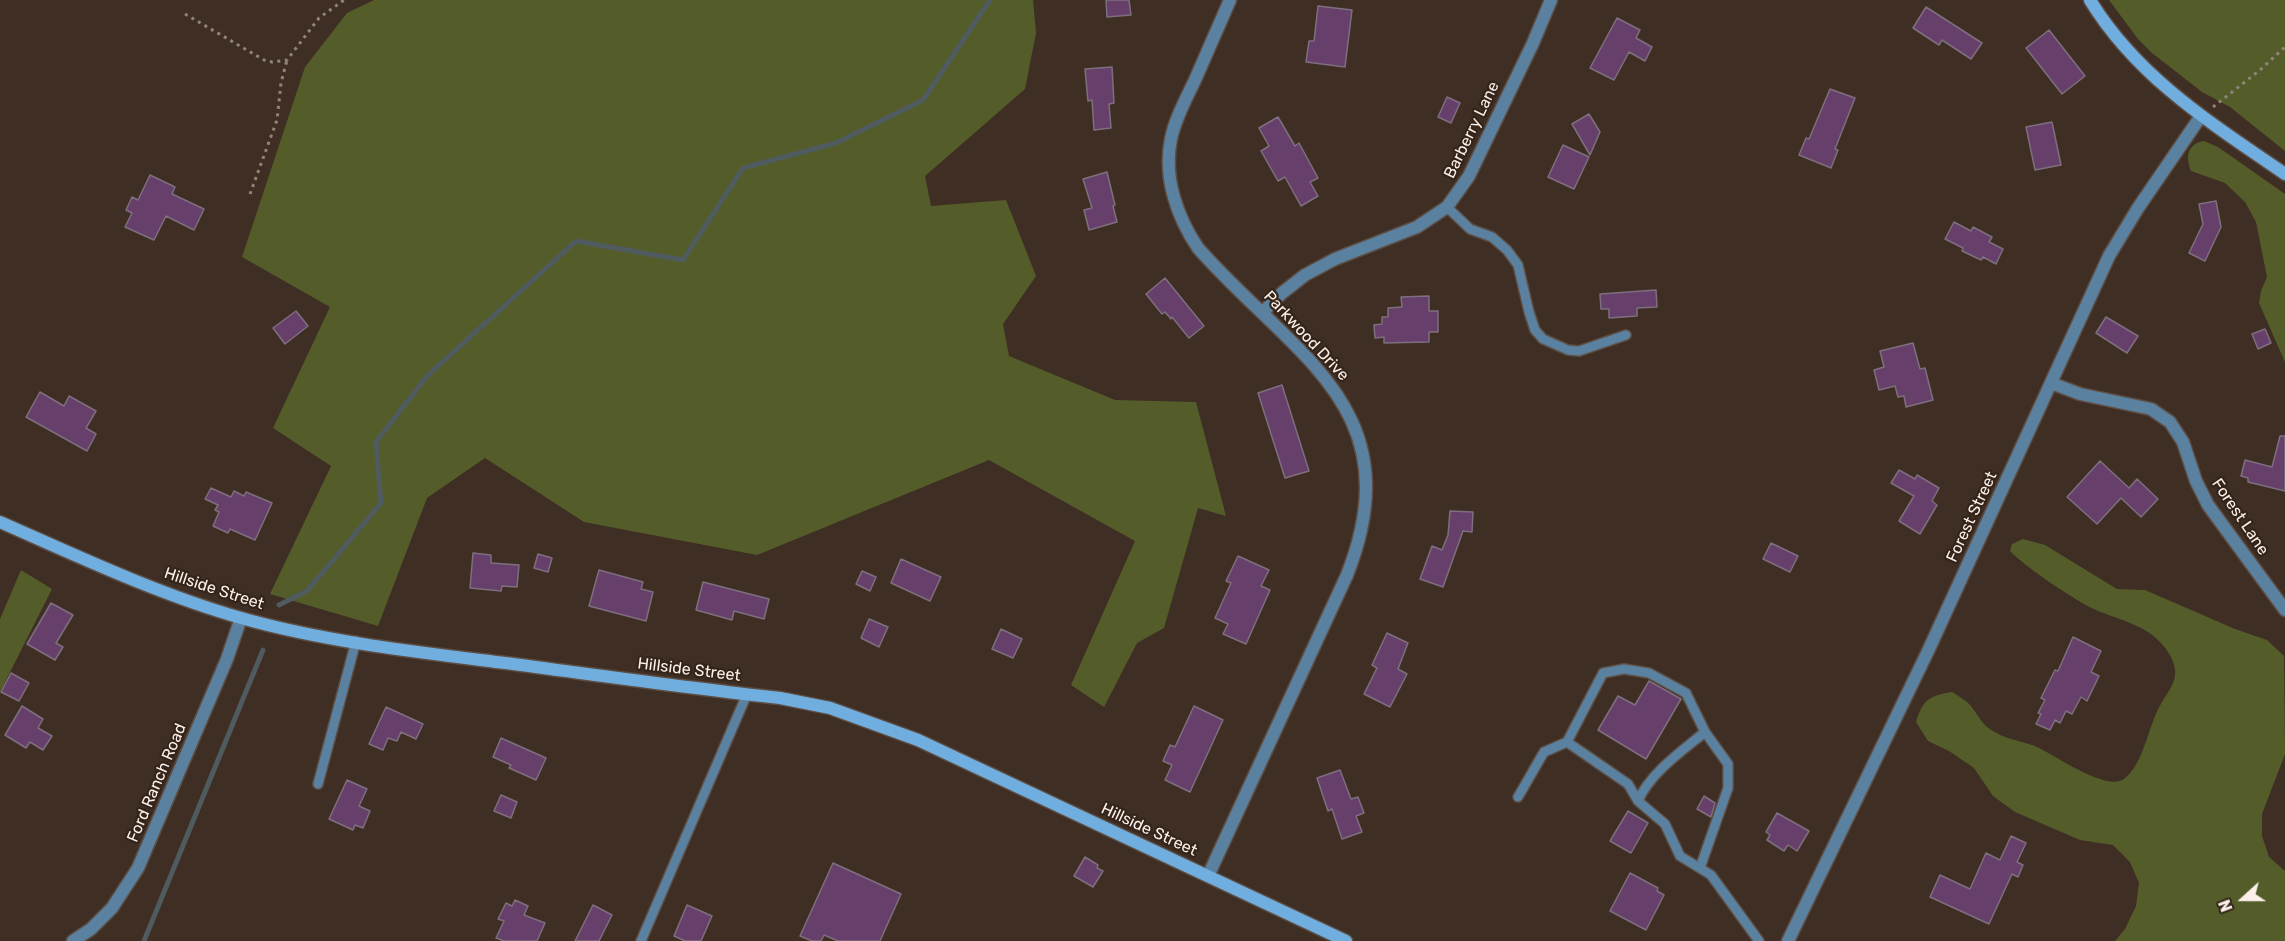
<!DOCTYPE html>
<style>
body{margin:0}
#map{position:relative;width:2285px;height:941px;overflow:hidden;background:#3f2e23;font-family:Rubik,sans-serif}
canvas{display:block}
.north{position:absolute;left:2213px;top:869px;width:60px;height:60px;-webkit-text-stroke:4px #342419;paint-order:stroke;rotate:249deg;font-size:16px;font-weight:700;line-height:24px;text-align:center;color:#fcf0e9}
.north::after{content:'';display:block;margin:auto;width:21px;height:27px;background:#fcf0e9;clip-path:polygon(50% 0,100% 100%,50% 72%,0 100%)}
</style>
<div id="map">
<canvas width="2285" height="941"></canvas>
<div class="north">N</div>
</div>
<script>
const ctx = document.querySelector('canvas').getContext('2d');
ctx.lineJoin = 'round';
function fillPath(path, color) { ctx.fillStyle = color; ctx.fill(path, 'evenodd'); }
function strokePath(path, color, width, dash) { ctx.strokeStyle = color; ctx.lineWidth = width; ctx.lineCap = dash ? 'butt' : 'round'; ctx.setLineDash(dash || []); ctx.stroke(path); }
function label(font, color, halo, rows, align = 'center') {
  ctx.font = font + ' Rubik,sans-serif'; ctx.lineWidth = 4.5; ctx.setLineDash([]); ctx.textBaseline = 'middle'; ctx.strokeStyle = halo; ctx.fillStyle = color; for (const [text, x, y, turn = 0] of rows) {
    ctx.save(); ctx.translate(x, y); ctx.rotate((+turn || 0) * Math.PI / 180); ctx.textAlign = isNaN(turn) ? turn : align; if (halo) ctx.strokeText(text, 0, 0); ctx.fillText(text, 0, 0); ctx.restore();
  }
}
fillPath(new Path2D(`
 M 374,0 L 1033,0 L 1036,33 L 1025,89 L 925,176 L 931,206 L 1006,200 L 1036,276 L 1003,324 L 1009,356 L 1115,400 L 1196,402 L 1226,516 L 1198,508 L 1164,628 L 1137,643 L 1104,707 L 1071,685 L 1135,541 L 989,460 L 757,555 L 584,522 L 485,458 L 427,498 L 378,626 L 270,594 L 331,466 L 273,428 L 330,307 L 242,257 L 305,67 L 347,13 Z
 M 2109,0 L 2285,0 L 2285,151 L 2230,107 L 2202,92 L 2152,53 L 2138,39 Z
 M 2204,141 L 2218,147 L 2285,194 L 2285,362 L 2259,303 L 2261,291 L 2267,277 L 2256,222 L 2245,202 L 2225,183 L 2191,171 C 2186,158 2186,144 2204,141 Z
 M 2023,539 L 2045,545 L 2117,589 L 2145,590 L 2235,629 L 2267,640 L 2284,656 L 2285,754 L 2262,814 L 2262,836 L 2269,857 L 2285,871 L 2285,941 L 2115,941 L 2125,929 L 2136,906 L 2139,883 L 2130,862 L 2113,845 L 2080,840 L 2015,812 L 1993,796 L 1974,768 L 1949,751 L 1928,741 L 1916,722 C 1923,700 1928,696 1952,692 C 1957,695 1962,698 1967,702 C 1975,709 1979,720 1987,727 C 2006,741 2018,739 2037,747 C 2055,755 2106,792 2124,779 C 2142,765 2147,734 2156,714 C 2167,688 2187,679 2166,649 C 2149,625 2121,621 2096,610 C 2077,602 2024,566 2010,551 L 2012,544 Z
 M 21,570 L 52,589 L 0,692 L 0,619 Z`), '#545d2a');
strokePath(new Path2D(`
 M 279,605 L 307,591 L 381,503 L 376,442 L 427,376 L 576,241 L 683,260 L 743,168 L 836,143 L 923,100 L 990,0
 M 144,941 L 263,650`), '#4f5b5f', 5);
const building = new Path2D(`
 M 1106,0 L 1129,0 L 1131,15 L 1107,17 Z
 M 1318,6 L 1352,10 L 1345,67 L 1306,62 L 1309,41 L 1314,41 Z
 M 1926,7 L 1982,43 L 1971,59 L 1942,40 L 1939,45 L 1913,28 Z
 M 1617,18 L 1640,30 L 1636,38 L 1652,47 L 1645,61 L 1629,52 L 1614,80 L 1590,68 Z
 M 2049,30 L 2085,76 L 2062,94 L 2026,48 Z
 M 1112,67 L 1114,103 L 1109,104 L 1111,128 L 1094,130 L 1092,100 L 1088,101 L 1085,69 Z
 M 1830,89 L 1855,98 L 1835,149 L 1838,150 L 1831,168 L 1799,155 L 1806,138 L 1809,139 Z
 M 1447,97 L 1460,103 L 1451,123 L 1438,117 Z
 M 1589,114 L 1600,132 L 1590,155 L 1572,124 Z
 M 1278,117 L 1295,146 L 1299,143 L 1318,178 L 1310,182 L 1318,196 L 1301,206 L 1285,177 L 1278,181 L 1261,151 L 1269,146 L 1259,128 Z
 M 2052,122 L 2061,165 L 2035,170 L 2026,127 Z
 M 1563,145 L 1589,157 L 1574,189 L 1548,177 Z
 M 1107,172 L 1115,205 L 1113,206 L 1117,222 L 1089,230 L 1084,210 L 1092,208 L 1083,179 Z
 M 150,175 L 175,187 L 172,194 L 204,209 L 194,230 L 166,216 L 154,240 L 125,227 L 132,213 L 126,210 L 132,197 L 138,200 Z
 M 2216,201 L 2221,227 L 2205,261 L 2189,253 L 2203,224 L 2199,204 Z
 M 1954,222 L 1971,231 L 1973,227 L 1992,237 L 1989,242 L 2003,249 L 1996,264 L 1983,257 L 1981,260 L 1962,251 L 1963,248 L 1945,239 Z
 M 1165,278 L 1204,326 L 1189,338 L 1172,317 L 1171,319 L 1165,312 L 1162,314 L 1146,294 Z
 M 1656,290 L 1657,307 L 1637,308 L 1637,316 L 1609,318 L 1609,309 L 1601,309 L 1600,294 Z
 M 1429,296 L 1429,311 L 1438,311 L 1438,332 L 1429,332 L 1429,342 L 1384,343 L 1384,337 L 1375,338 L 1374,325 L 1382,324 L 1382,317 L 1388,317 L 1388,308 L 1402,307 L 1401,297 Z
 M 296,311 L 308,326 L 285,344 L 273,328 Z
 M 2106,317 L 2138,336 L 2127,353 L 2096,333 Z
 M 2265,329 L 2271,343 L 2258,349 L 2252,334 Z
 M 1913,343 L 1920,369 L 1925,368 L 1933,400 L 1906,407 L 1904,396 L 1898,397 L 1895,386 L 1879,390 L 1874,370 L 1884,367 L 1880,351 Z
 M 1282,385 L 1309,471 L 1285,478 L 1258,393 Z
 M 40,392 L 64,406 L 69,396 L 96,411 L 86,428 L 96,434 L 87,451 L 26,417 Z
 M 2280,436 L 2285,436 L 2285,491 L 2248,482 L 2248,478 L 2241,476 L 2245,460 L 2272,467 Z
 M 2100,461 L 2129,488 L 2137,479 L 2158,499 L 2141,517 L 2121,498 L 2097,524 L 2067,497 Z
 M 1899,470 L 1915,479 L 1917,475 L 1939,488 L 1932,501 L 1937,505 L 1920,534 L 1899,521 L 1914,496 L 1891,483 Z
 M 211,488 L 231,497 L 234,491 L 244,496 L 246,492 L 272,503 L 255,540 L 230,529 L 228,533 L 213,526 L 219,512 L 215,510 L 218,505 L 205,499 Z
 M 1450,511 L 1473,512 L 1472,532 L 1463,531 L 1443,587 L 1420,579 L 1432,546 L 1442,550 L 1448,535 Z
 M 1771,543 L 1798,556 L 1790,572 L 1763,559 Z
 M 473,553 L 491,555 L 491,563 L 519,565 L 517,587 L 502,586 L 501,591 L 470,588 Z
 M 538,554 L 552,558 L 548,572 L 534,568 Z
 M 1238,556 L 1269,570 L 1261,586 L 1270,590 L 1246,644 L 1223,634 L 1228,624 L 1215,618 L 1231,583 L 1226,581 Z
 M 901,559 L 941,577 L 930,601 L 891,583 Z
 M 599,570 L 643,582 L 641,589 L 653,592 L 646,621 L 589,606 Z
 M 862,571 L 876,577 L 870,591 L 856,584 Z
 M 703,582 L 769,599 L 764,619 L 734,611 L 732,620 L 696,610 Z
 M 51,603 L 73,615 L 56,643 L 63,647 L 55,660 L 27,644 Z
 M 869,619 L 888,627 L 879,647 L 861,638 Z
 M 1001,629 L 1022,639 L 1013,658 L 992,649 Z
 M 1387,633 L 1408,643 L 1398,669 L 1407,674 L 1390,707 L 1364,694 L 1377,668 L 1372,665 Z
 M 2073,637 L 2101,651 L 2091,672 L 2099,676 L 2087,701 L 2081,697 L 2072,714 L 2066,711 L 2060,723 L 2055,720 L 2050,730 L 2036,724 L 2041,714 L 2038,713 L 2045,700 L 2041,698 L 2055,670 L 2058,671 Z
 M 11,673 L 29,683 L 19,701 L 1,692 Z
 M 1649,681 L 1681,699 L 1646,759 L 1598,730 L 1618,696 L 1635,705 Z
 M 22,706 L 43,719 L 38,728 L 52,736 L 43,750 L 30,742 L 26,748 L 5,735 Z
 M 1194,706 L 1223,720 L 1190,792 L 1165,780 L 1172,765 L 1163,761 L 1170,745 L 1175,747 Z
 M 386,707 L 423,724 L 416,739 L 401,732 L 397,741 L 388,738 L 383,750 L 369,744 Z
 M 501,738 L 546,758 L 536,780 L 509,768 L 511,765 L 493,757 Z
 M 1340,770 L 1351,799 L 1358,797 L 1364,813 L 1356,816 L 1362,832 L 1342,839 L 1332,809 L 1328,811 L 1317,778 Z
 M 347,780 L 367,789 L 359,806 L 370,811 L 363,828 L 355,825 L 353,830 L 329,819 Z
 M 501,795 L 517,802 L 511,818 L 494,811 Z
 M 1704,796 L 1715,803 L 1711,817 L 1697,809 Z
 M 1628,811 L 1648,823 L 1631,853 L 1610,841 Z
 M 1777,813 L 1809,831 L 1797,851 L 1788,845 L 1784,851 L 1767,840 L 1770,835 L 1766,832 Z
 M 2011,836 L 2026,843 L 2017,862 L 2023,865 L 2018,877 L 2012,874 L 1989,924 L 1930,897 L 1940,875 L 1970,889 L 1986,853 L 2000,860 Z
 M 1085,857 L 1098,865 L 1097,868 L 1103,871 L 1093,887 L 1074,876 Z
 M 833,863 L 901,894 L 880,941 L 838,941 L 824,935 L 821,941 L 812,941 L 800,936 Z
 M 1630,873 L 1658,888 L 1657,891 L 1664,895 L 1646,930 L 1610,911 Z
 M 515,900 L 528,906 L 524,915 L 545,923 L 537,941 L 504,941 L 496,938 L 504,921 L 498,919 L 506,903 L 512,906 Z
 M 593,905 L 612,915 L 599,941 L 575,941 Z
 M 687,905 L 712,916 L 701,941 L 685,941 L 674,936 Z`);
fillPath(building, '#66406a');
strokePath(building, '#7e6f7f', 1.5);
const lane = new Path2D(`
 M 1447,207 L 1470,229 L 1492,237 L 1507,250 L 1518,265 L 1529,312 L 1535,330 L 1543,339 L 1568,350 L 1579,351 L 1626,335
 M 318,784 L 356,641
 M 1518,797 L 1544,752 L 1567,742
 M 1638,801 C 1650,773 1682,751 1705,732 L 1686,693 L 1649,673 L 1624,669 L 1603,673 L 1567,742 L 1628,784 L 1638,801 L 1665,824 L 1680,856 L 1711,875 L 1759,941
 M 1700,868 L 1728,788 L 1728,764 L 1705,732
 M 641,941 L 747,694`);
const street = new Path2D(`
 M 1263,312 L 1282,293 L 1305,275 L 1335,259 L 1417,227 L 1447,207 L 1469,176 L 1533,43 L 1551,0
 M 2051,383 L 2080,394 L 2151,409 L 2170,422 L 2183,442 L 2196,481 L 2208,505 L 2285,610
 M 1208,876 L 1347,575 C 1413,407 1293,356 1198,248 C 1177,217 1163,177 1171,139 C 1175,119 1186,99 1195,80 C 1207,53 1218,27 1230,0
 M 73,941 L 91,929 L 112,908 L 138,868 L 227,659 L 241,618
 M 1788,941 L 1929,649 L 2109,256 L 2138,208 L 2201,116`);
const secondary = new Path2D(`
 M 2090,0 C 2137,77 2212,124 2285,174
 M 0,522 C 77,556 160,595 241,618 C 326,642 417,652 505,663 C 597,675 688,688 780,698 L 830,708 L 918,740 L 1346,941`);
strokePath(lane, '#5d4d43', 12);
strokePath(street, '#5d4d43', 15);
strokePath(secondary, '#5d4d43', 15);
strokePath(new Path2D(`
 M 185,14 L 264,60 L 272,62 L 287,60 L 319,18 L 344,0
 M 2213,107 L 2260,70 L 2285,47
 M 250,194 L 277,120 L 281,83 L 287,60`), '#93847b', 3, [3, 4.5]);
strokePath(lane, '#5b81a0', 9);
strokePath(street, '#5b81a0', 12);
strokePath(secondary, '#6faedf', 12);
label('16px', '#fcf0e9', '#342419', [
 ["Barberry Lane",1472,130,-64],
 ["Parkwood Drive",1306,336,47],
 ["Forest Street",1972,517,-65],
 ["Forest Lane",2240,517,56],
 ["Hillside Street",214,589,18],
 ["Hillside Street",689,670,7],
 ["Ford Ranch Road",157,783,-67],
 ["Hillside Street",1149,830,25]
]);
</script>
